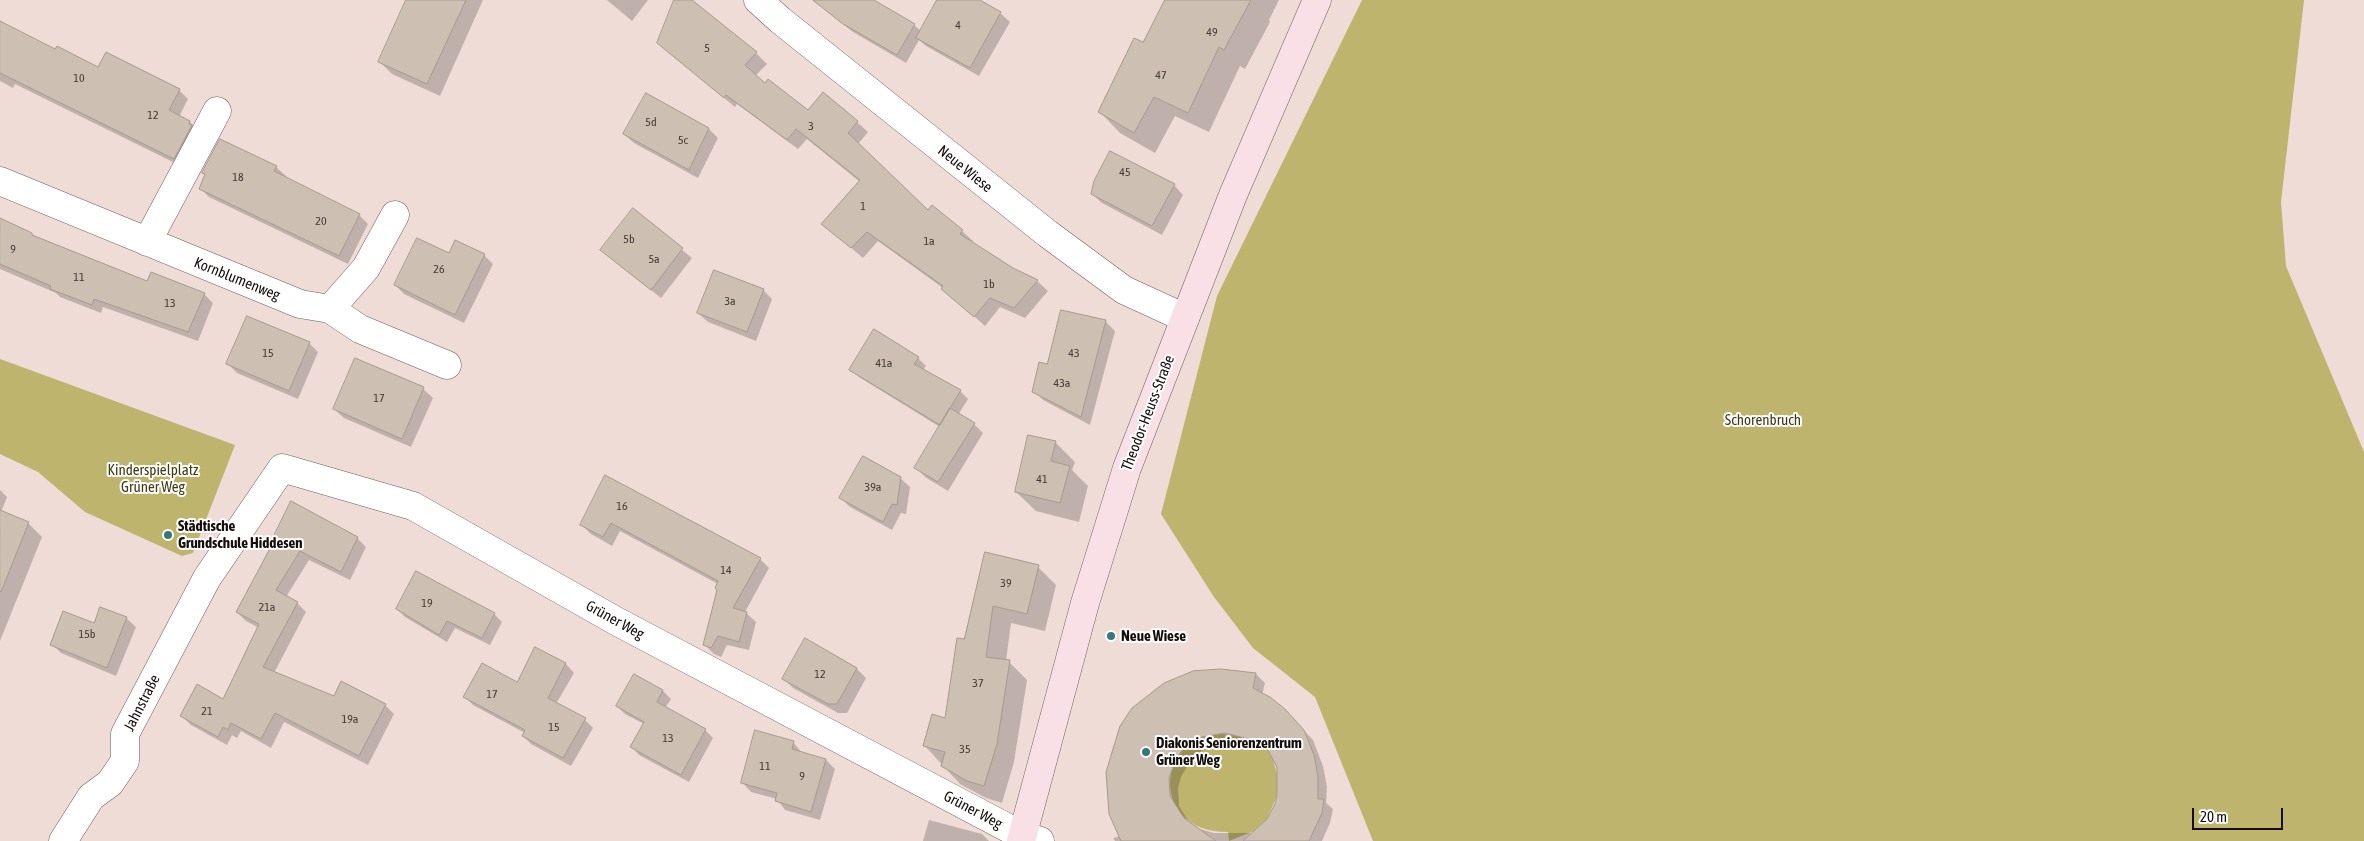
<!DOCTYPE html>
<meta charset="utf-8">
<style>
body{margin:0}
#map{position:relative;width:2364px;height:841px;overflow:hidden;background:#f0dcd7;font-family:"Asap Condensed",sans-serif}
canvas{display:block}
.scale{position:absolute;left:2192px;top:808px;width:91px;height:22px;box-sizing:border-box;border:2px solid #150e0d;border-top:0;padding-left:6px;font-size:15px;line-height:18px;white-space:nowrap;color:#150e0d;-webkit-text-stroke:4px #fff;paint-order:stroke}
</style>
<div id="map">
<canvas width="2364" height="841"></canvas>
<div class="scale">20 m</div>
</div>
<script>
const ctx = document.querySelector('canvas').getContext('2d');
ctx.lineJoin = 'round';
function fillPath(path, color) { ctx.fillStyle = color; ctx.fill(path, 'evenodd'); }
function strokePath(path, color, width, dash) { ctx.strokeStyle = color; ctx.lineWidth = width; ctx.lineCap = dash ? 'butt' : 'round'; ctx.setLineDash(dash || []); ctx.stroke(path); }
function label(font, color, halo, rows, align = 'center') {
  ctx.font = font + ' "Asap Condensed",sans-serif'; ctx.lineWidth = 4; ctx.setLineDash([]); ctx.textBaseline = 'middle'; ctx.strokeStyle = halo; ctx.fillStyle = color; for (const [text, x, y, turn = 0] of rows) {
    ctx.save(); ctx.translate(x, y); ctx.rotate((+turn || 0) * Math.PI / 180); ctx.textAlign = isNaN(turn) ? turn : align; if (halo) ctx.strokeText(text, 0, 0); ctx.fillText(text, 0, 0); ctx.restore();
  }
}
fillPath(new Path2D(`
 M 1362,0 L 2304,0 L 2281,202 L 2286,266 L 2364,452 L 2364,841 L 1373,841 L 1315,697 L 1253,648 L 1214,597 L 1161,514 L 1217,296 Z
 M 0,359 L 235,445 L 193,553 L 182,556 L 85,512 L 38,472 L 0,454 Z
 M 1240,727 L 1263,741 L 1272,756 L 1278,777 L 1277,796 L 1267,819 L 1254,831 L 1229,841 L 1228,832 C 1141,832 1159,717 1237,736 Z`), '#bfb46d');
fillPath(new Path2D(`
 M 408,0 L 483,0 L 440,96 L 392,74 L 380,62 Z
 M 607,0 L 648,0 L 632,21 Z
 M 675,0 L 690,0 L 756,53 L 767,64 L 755,76 L 765,85 L 808,112 L 857,122 L 868,132 L 858,144 L 928,212 L 962,231 L 973,241 L 971,243 L 1013,269 L 1037,281 L 1048,291 L 1025,318 L 1000,307 L 985,326 L 943,288 L 878,241 L 863,258 L 823,224 L 860,182 L 807,139 L 798,149 L 737,104 L 735,107 L 670,53 L 659,43 Z
 M 813,0 L 872,0 L 914,25 L 921,31 L 938,0 L 977,0 L 1000,13 L 1010,22 L 979,76 L 926,46 L 919,40 L 906,63 L 853,32 Z
 M 1167,0 L 1279,0 L 1269,20 L 1270,22 L 1245,69 L 1240,66 L 1209,132 L 1175,116 L 1155,153 L 1120,133 L 1100,112 L 1144,44 Z
 M 0,23 L 56,51 L 99,69 L 179,90 L 188,99 L 179,117 L 190,122 L 199,131 L 183,167 L 15,84 L 13,88 L 0,81 Z
 M 647,94 L 709,129 L 718,138 L 698,178 L 634,143 L 624,134 Z
 M 276,167 L 286,176 L 285,178 L 359,215 L 368,224 L 348,264 L 209,197 L 200,188 L 206,175 L 203,172 Z
 M 1174,185 L 1183,195 L 1162,235 L 1102,203 L 1092,194 Z
 M 633,210 L 692,258 L 661,298 L 611,259 Z
 M 0,220 L 32,234 L 36,238 L 148,283 L 204,294 L 213,303 L 198,341 L 103,307 L 101,313 L 60,297 L 56,293 L 0,269 Z
 M 484,255 L 493,264 L 464,323 L 404,294 L 395,285 Z
 M 763,290 L 772,299 L 756,341 L 708,322 L 698,313 Z
 M 1062,311 L 1106,322 L 1115,331 L 1090,425 L 1043,400 L 1034,391 L 1048,366 Z
 M 309,343 L 318,352 L 298,399 L 237,373 L 228,364 Z
 M 918,358 L 926,366 L 923,370 L 960,391 L 968,399 L 958,415 L 974,424 L 983,433 L 948,491 L 925,477 L 916,467 L 940,427 L 859,377 L 851,369 Z
 M 356,360 L 423,389 L 433,398 L 411,447 L 344,418 L 334,409 Z
 M 1055,442 L 1075,462 L 1072,470 L 1088,486 L 1079,522 L 1036,511 L 1016,492 Z
 M 606,476 L 760,559 L 769,568 L 745,612 L 756,622 L 749,650 L 727,645 L 721,657 L 714,654 L 704,644 L 718,584 L 620,531 L 612,546 L 591,534 L 582,525 Z
 M 900,478 L 910,487 L 906,514 L 901,513 L 892,530 L 850,507 L 841,498 Z
 M 0,490 L 7,497 L 1,512 L 28,523 L 42,537 L 0,641 Z
 M 357,538 L 366,547 L 350,580 L 309,560 L 286,597 L 297,603 L 306,612 L 274,673 L 334,697 L 385,705 L 394,714 L 368,765 L 284,722 L 271,748 L 241,731 L 237,738 L 232,735 L 227,745 L 191,725 L 182,716 L 224,700 L 259,628 L 246,621 L 237,612 L 275,541 Z
 M 986,554 L 1038,567 L 1056,585 L 1045,631 L 1011,623 L 1006,661 L 1009,662 L 1027,680 L 1014,762 L 1002,803 L 986,798 L 960,784 L 924,745 L 946,719 Z
 M 397,609 L 494,614 L 502,622 L 490,645 L 455,628 L 447,642 L 405,617 Z
 M 126,618 L 136,627 L 116,676 L 61,653 L 52,644 L 94,625 Z
 M 805,640 L 857,669 L 866,678 L 847,713 L 838,713 L 793,688 L 784,679 Z
 M 536,649 L 566,664 L 574,673 L 556,704 L 585,720 L 593,728 L 571,766 L 531,744 L 523,736 L 525,733 L 473,705 L 465,697 L 517,684 Z
 M 1221,670 L 1256,674 L 1265,683 L 1262,695 L 1294,720 L 1313,740 L 1323,766 L 1327,787 L 1326,803 L 1333,809 L 1330,823 L 1322,841 L 1115,841 L 1113,838 L 1120,836 L 1133,709 L 1165,684 ZM 1235,742 L 1271,751 L 1279,776 L 1279,796 L 1268,820 L 1253,833 L 1214,833 L 1200,829 L 1189,822 L 1179,806 L 1178,788 L 1181,777 L 1192,758 L 1204,749 L 1223,743 Z
 M 635,675 L 663,691 L 671,699 L 665,708 L 705,730 L 713,738 L 689,782 L 639,755 L 632,747 L 644,724 L 625,714 L 617,706 Z
 M 793,742 L 802,753 L 826,760 L 835,769 L 820,820 L 785,810 L 777,799 L 751,792 L 742,782 Z
 M 929,820 L 982,834 L 989,841 L 923,841 Z`), '#0003');
const building = new Path2D(`
 M 406,0 L 466,0 L 427,84 L 378,62 Z
 M 674,0 L 692,0 L 757,52 L 745,65 L 765,83 L 768,79 L 808,110 L 823,92 L 858,121 L 848,133 L 928,210 L 932,205 L 963,230 L 960,234 L 1013,268 L 1038,280 L 1014,308 L 990,298 L 974,317 L 941,289 L 943,286 L 867,232 L 851,248 L 821,224 L 860,180 L 796,129 L 787,140 L 726,95 L 724,98 L 657,43 Z
 M 813,0 L 874,0 L 915,24 L 897,55 L 843,24 Z
 M 937,0 L 980,0 L 1001,12 L 970,68 L 916,38 Z
 M 1165,0 L 1251,0 L 1224,50 L 1219,47 L 1188,113 L 1154,97 L 1134,133 L 1098,112 L 1134,38 L 1143,42 Z
 M 0,21 L 55,49 L 57,46 L 98,67 L 106,52 L 180,89 L 169,110 L 190,121 L 189,124 L 192,125 L 174,159 L 0,73 Z
 M 646,93 L 709,128 L 689,170 L 623,134 Z
 M 220,139 L 277,166 L 274,171 L 360,214 L 339,256 L 199,189 L 205,174 L 202,173 Z
 M 1110,151 L 1175,184 L 1152,226 L 1091,194 L 1094,181 Z
 M 633,208 L 683,248 L 651,290 L 600,250 Z
 M 0,218 L 32,233 L 32,235 L 147,281 L 151,272 L 205,293 L 188,332 L 94,299 L 92,305 L 50,289 L 51,286 L 0,264 Z
 M 417,238 L 449,253 L 455,240 L 485,254 L 455,315 L 394,285 Z
 M 714,270 L 764,289 L 747,332 L 697,313 Z
 M 1061,310 L 1106,320 L 1081,417 L 1032,392 L 1039,362 L 1047,364 Z
 M 247,316 L 310,342 L 289,391 L 226,364 Z
 M 874,329 L 919,357 L 914,364 L 961,390 L 940,425 L 849,370 Z
 M 355,358 L 424,387 L 402,439 L 333,409 Z
 M 950,408 L 975,423 L 938,482 L 914,468 Z
 M 1028,435 L 1056,441 L 1051,461 L 1070,466 L 1060,503 L 1015,492 Z
 M 863,456 L 901,477 L 897,505 L 892,504 L 883,522 L 839,498 Z
 M 605,475 L 761,558 L 733,608 L 747,612 L 739,642 L 718,636 L 711,648 L 703,645 L 717,590 L 715,588 L 718,581 L 611,523 L 603,537 L 580,525 Z
 M 291,501 L 358,537 L 341,572 L 300,551 L 276,590 L 298,602 L 263,667 L 334,696 L 341,681 L 386,704 L 359,756 L 275,713 L 261,739 L 231,723 L 228,730 L 223,727 L 218,737 L 180,716 L 197,684 L 223,699 L 259,624 L 236,612 L 274,541 L 272,540 Z
 M 0,510 L 29,522 L 1,592 L 0,591 Z
 M 985,552 L 1039,565 L 1027,614 L 993,606 L 986,657 L 1010,660 L 997,744 L 984,786 L 967,781 L 941,766 L 945,752 L 923,746 L 932,714 L 945,718 L 957,638 L 964,639 Z
 M 416,571 L 495,613 L 482,638 L 447,621 L 439,635 L 396,609 Z
 M 100,607 L 127,617 L 107,668 L 50,645 L 63,611 L 94,623 Z
 M 805,638 L 857,668 L 837,704 L 828,704 L 782,679 Z
 M 535,647 L 566,663 L 548,698 L 586,718 L 563,758 L 522,736 L 525,730 L 463,697 L 482,663 L 517,682 Z
 M 1221,669 L 1256,673 L 1253,688 L 1270,697 L 1285,709 L 1304,730 L 1314,755 L 1318,777 L 1318,799 L 1324,799 L 1322,813 L 1309,841 L 1243,841 L 1267,819 L 1275,804 L 1277,796 L 1277,767 L 1264,743 L 1225,733 L 1202,737 L 1183,749 L 1176,759 L 1169,778 L 1170,796 L 1184,818 L 1216,841 L 1121,841 L 1109,814 L 1106,772 L 1120,726 L 1132,708 L 1164,683 L 1193,671 Z
 M 634,674 L 663,690 L 657,702 L 706,729 L 681,775 L 630,747 L 644,722 L 616,706 Z
 M 755,730 L 794,741 L 792,749 L 826,759 L 811,812 L 775,801 L 777,793 L 741,783 Z`);
fillPath(building, '#cdc0b3');
strokePath(building, '#a5998c', 1);
const minor = new Path2D(`
 M 758,0 L 780,20 L 1048,234 L 1124,290 L 1185,318
 M 0,181 L 300,304 L 330,309 L 360,329 L 447,365
 M 147,242 L 217,111
 M 330,309 L 366,268 L 395,215
 M 63,841 L 91,797 L 110,783 L 125,761 L 125,734 L 207,578 L 282,468 L 413,506 L 616,621 L 1023,836 L 1040,841`);
const secondary = new Path2D(`
 M 1021,841 L 1085,603 L 1127,468 L 1233,195 L 1317,0`);
strokePath(minor, '#6e5d59', 29);
strokePath(secondary, '#6e5d59', 29);
strokePath(minor, '#fff', 28);
strokePath(secondary, '#f9dfe6', 28);
for (const [x, y, r, color] of [
 [168,535,5,"#30797e"],
 [1111,636,5,"#30797e"],
 [1146,752,5,"#30797e"]
]) { const dot = new Path2D(); dot.arc(x, y, r, 0, 2 * Math.PI); ctx.fillStyle = color; ctx.fill(dot); strokePath(dot, '#fff', 2); }
label('12px', '#433a36', null, [
 ["4",958,25],
 ["49",1212,32],
 ["5",707,48],
 ["47",1161,75],
 ["10",79,78],
 ["12",153,115],
 ["5d",651,122],
 ["3",811,126],
 ["5c",683,140],
 ["45",1125,172],
 ["18",238,177],
 ["1",863,206],
 ["20",321,221],
 ["5b",629,239],
 ["1a",929,241],
 ["9",13,249],
 ["5a",654,259],
 ["26",439,269],
 ["11",79,277],
 ["1b",989,284],
 ["3a",730,301],
 ["13",170,303],
 ["15",268,353],
 ["43",1074,353],
 ["41a",884,363],
 ["43a",1062,383],
 ["17",379,398],
 ["41",1042,479],
 ["39a",873,487],
 ["16",622,506],
 ["14",726,570],
 ["39",1006,583],
 ["19",427,603],
 ["21a",267,607],
 ["15b",87,634],
 ["12",820,674],
 ["37",978,683],
 ["17",492,694],
 ["21",207,711],
 ["19a",350,719],
 ["15",554,727],
 ["13",668,738],
 ["35",965,749],
 ["11",765,766],
 ["9",802,776]
]);
label('15px', '#150e0d', '#fff', [
 ["Neue Wiese",965,169,39],
 ["Kornblumenweg",237,279,22],
 ["Theodor-Heuss-Straße",1148,413,-69],
 ["Grüner Weg",615,620,29],
 ["Jahnstraße",142,703,-63],
 ["Grüner Weg",973,810,28]
]);
label('15px', '#3f3a12', '#fff', [
 ["Schorenbruch",1763,420],
 ["Kinderspielplatz",153,470],
 ["Grüner Weg",153,487]
]);
label('bold 15px', '#150e0d', '#fff', [
 ["Städtische",178,526],
 ["Grundschule Hiddesen",178,543],
 ["Neue Wiese",1121,636],
 ["Diakonis Seniorenzentrum",1156,743],
 ["Grüner Weg",1156,760]
], 'left');
</script>
